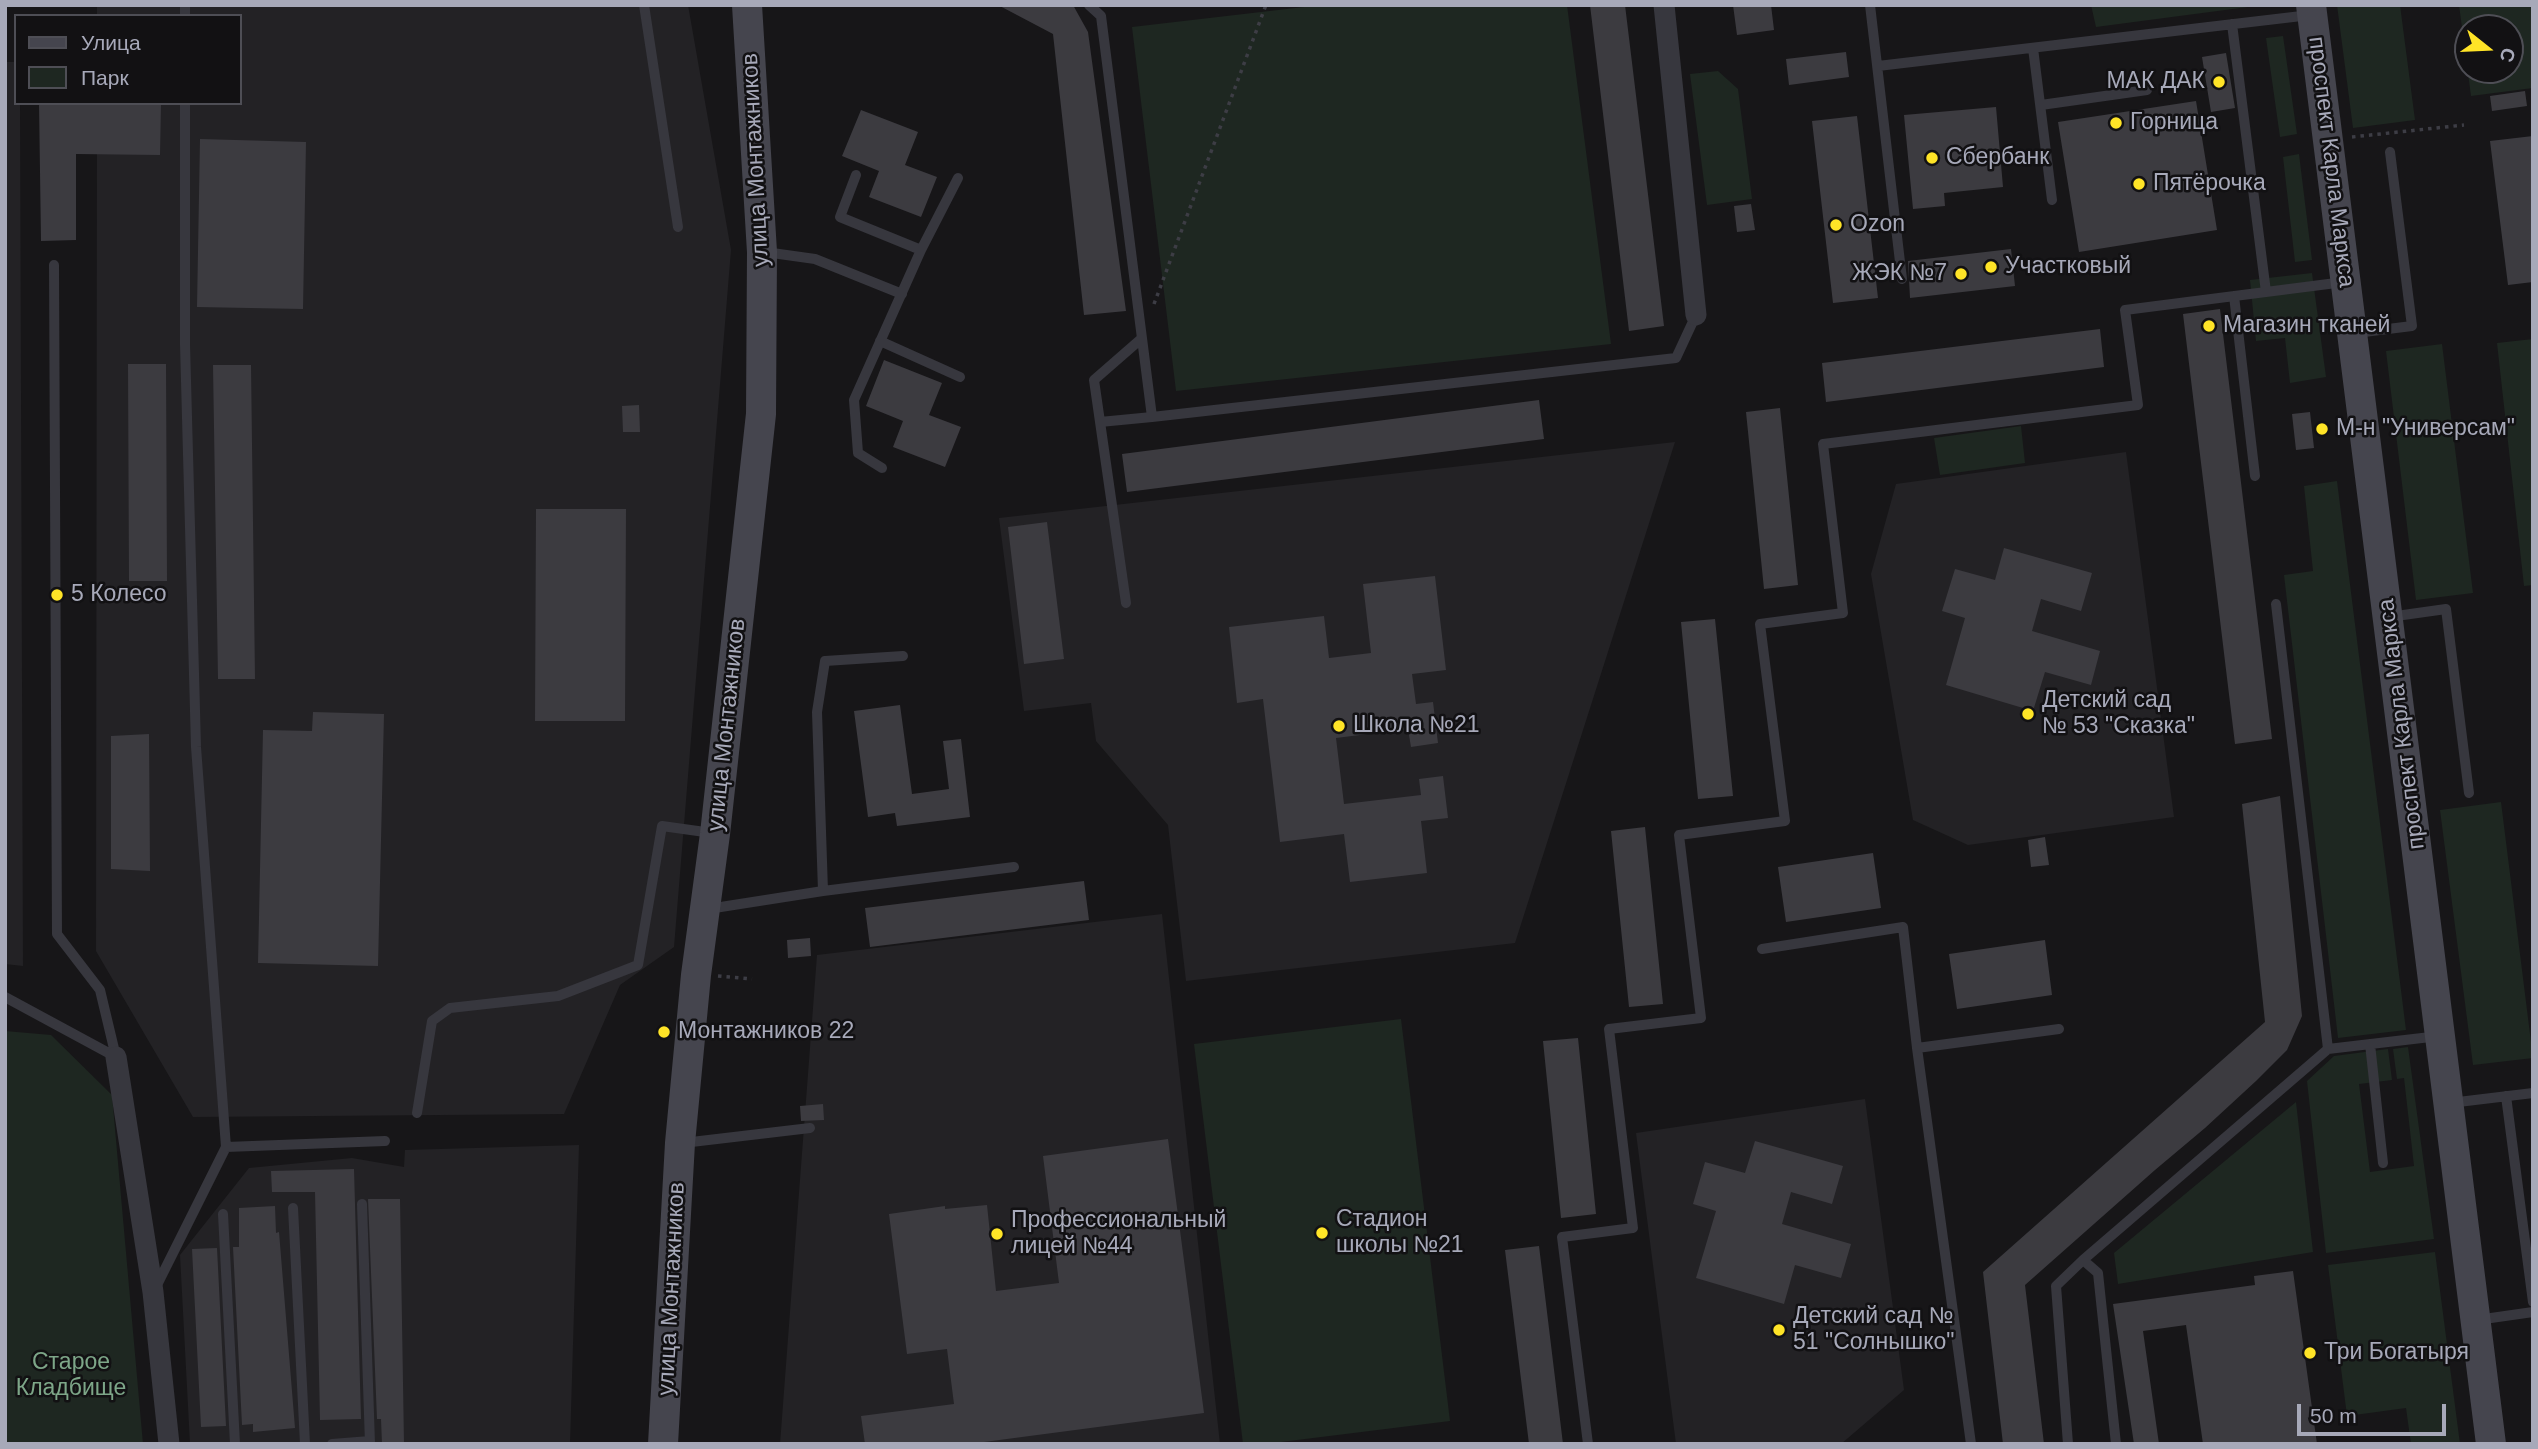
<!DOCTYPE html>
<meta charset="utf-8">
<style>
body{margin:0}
#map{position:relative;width:2538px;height:1449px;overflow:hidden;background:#171618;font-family:Helvetica,sans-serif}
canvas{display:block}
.frame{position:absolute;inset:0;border:7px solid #a7a9b9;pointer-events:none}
.legend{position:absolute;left:14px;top:14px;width:228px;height:91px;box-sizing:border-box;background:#121113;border:2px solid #4e4e55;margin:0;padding:9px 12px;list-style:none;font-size:21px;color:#a7a9b9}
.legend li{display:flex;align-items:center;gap:14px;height:35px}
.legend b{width:35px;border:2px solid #4e4e55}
.north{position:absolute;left:2454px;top:14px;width:70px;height:70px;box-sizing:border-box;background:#121113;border:2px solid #4e4e55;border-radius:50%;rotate:108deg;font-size:19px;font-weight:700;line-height:28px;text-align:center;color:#a7a9b9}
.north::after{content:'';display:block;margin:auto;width:24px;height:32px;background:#ffe427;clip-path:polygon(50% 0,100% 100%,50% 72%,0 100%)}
.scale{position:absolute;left:2297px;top:1404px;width:149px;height:32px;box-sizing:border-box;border:4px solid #a7a9b9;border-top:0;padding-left:9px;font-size:21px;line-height:24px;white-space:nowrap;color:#a7a9b9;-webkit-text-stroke:5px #121113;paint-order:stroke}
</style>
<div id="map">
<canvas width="2538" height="1449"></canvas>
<div class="frame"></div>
<ul class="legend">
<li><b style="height:9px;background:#45454e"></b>Улица</li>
<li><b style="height:19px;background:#1e2721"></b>Парк</li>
</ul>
<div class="north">С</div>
<div class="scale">50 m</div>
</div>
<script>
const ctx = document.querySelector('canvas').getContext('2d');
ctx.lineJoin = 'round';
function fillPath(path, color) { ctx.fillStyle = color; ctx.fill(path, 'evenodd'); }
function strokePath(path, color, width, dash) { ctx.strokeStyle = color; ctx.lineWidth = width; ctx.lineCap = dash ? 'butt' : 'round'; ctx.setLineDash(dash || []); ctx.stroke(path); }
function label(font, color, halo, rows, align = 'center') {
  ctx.font = font + ' Helvetica,sans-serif'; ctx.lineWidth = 5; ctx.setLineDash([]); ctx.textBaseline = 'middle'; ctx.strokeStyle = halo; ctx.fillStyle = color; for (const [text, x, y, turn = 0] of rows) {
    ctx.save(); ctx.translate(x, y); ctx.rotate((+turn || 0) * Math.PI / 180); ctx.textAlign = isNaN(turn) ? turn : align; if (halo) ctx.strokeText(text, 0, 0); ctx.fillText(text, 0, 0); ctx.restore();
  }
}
fillPath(new Path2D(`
 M 97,5 L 688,5 L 731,250 L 674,947 L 620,985 L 564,1114 L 193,1117 L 96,951 L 97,103 L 240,103 L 240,16 L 97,16 Z
 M 5,62 L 16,62 L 16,103 L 20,103 L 23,966 L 5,964 Z
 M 1675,442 L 1515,943 L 1186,981 L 1168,825 L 1096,741 L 1091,703 L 1024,711 L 999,518 Z
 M 2126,452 L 2174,817 L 1968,845 L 1913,820 L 1871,574 L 1896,484 Z
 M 1162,914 L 1220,1444 L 780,1444 L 817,955 Z
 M 1865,1099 L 1904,1390 L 1841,1444 L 1676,1444 L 1636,1133 Z
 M 579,1145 L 570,1444 L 190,1444 L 180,1255 L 249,1168 L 352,1158 L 404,1167 L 405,1150 Z`), '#232225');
fillPath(new Path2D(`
 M 1321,5 L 1567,5 L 1611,344 L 1176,391 L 1132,27 Z
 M 2091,5 L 2263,5 L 2096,27 Z
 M 2337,5 L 2400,5 L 2415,120 L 2353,128 Z
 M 2459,5 L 2533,5 L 2533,88 L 2471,96 ZM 2468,28 L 2510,28 L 2510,70 L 2468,70 Z
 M 2283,36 L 2297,134 L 2280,137 L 2266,38 Z
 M 1718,71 L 1738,89 L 1752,199 L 1707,205 L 1690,74 Z
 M 2299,154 L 2312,260 L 2295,262 L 2283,157 Z
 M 2312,273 L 2326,377 L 2290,383 L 2285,338 L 2256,341 L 2250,280 Z
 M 2533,339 L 2533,585 L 2524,586 L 2497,343 Z
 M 2442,344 L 2473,593 L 2416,600 L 2386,351 Z
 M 2021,426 L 2025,463 L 1940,475 L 1934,438 Z
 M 2337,481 L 2406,1030 L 2338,1038 L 2284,575 L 2313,571 L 2304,486 Z
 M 2501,802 L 2533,1058 L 2473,1065 L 2440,810 Z
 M 1401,1019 L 1450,1421 L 1265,1444 L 1243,1444 L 1194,1044 Z
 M 5,1031 L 51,1035 L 112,1095 L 143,1444 L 5,1444 Z
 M 2408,1047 L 2434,1239 L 2326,1253 L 2307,1081 L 2334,1056 L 2388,1049 L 2392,1080 L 2359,1084 L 2370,1172 L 2414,1166 L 2404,1078 L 2397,1079 L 2393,1049 Z
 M 2296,1102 L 2313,1252 L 2118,1284 L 2114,1253 Z
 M 2435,1252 L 2460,1444 L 2411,1444 L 2406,1408 L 2347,1416 L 2328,1265 Z`), '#1e2721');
fillPath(new Path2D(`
 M 998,5 L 1073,5 L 1088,32 L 1126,311 L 1084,315 L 1053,34 Z
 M 1590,5 L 1625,5 L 1664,326 L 1629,331 Z
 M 1733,5 L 1771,5 L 1774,30 L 1737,35 Z
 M 1846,52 L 1849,77 L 1789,85 L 1786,59 Z
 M 2226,53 L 2235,108 L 2211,112 L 2202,57 Z
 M 2525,91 L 2527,106 L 2492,111 L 2490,96 Z
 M 2196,101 L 2217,230 L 2079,252 L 2058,122 Z
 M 39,103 L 161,103 L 160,155 L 76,154 L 76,240 L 41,241 Z
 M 1996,107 L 2003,187 L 1944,193 L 1945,206 L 1913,209 L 1904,115 Z
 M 861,110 L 918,132 L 905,165 L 937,177 L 921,217 L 869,197 L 879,171 L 842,156 Z
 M 1857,116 L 1878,298 L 1833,303 L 1812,121 Z
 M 2533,136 L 2533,282 L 2508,285 L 2490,141 Z
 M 200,139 L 306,142 L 303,309 L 197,307 Z
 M 1751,204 L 1755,230 L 1737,232 L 1734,206 Z
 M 2011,249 L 2015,286 L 1910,298 L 1908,261 Z
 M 2220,309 L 2272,739 L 2235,744 L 2183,314 Z
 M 2100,329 L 2104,367 L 1826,402 L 1822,363 Z
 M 884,360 L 942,383 L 929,415 L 961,427 L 945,467 L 893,447 L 903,421 L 866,406 Z
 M 128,364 L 166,364 L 167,581 L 129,581 Z
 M 213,365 L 251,365 L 255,679 L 218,679 Z
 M 1539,400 L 1544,439 L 1127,492 L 1122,454 Z
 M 639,405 L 640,432 L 623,432 L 622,406 Z
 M 1780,408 L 1798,585 L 1764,589 L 1746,412 Z
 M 2310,412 L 2314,448 L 2296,450 L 2292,414 Z
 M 536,509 L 626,509 L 625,721 L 535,721 Z
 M 1047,522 L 1064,659 L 1024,664 L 1008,527 Z
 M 2004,548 L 2092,573 L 2081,611 L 2041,599 L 2032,631 L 2100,651 L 2091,685 L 2045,672 L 2033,711 L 1946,685 L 1965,618 L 1942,611 L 1955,569 L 1995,580 Z
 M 1435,576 L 1446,670 L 1412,674 L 1416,704 L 1433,702 L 1438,743 L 1411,747 L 1408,729 L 1336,738 L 1344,804 L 1421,795 L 1419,779 L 1443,776 L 1448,818 L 1421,821 L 1427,873 L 1350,882 L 1344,834 L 1280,842 L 1263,699 L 1237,703 L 1229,627 L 1324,616 L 1329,658 L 1371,653 L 1363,584 Z
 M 1715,619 L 1733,796 L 1698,799 L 1681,622 Z
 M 900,705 L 912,794 L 949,789 L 943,741 L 961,739 L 970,817 L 897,826 L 895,813 L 868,817 L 854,711 Z
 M 313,712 L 384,714 L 378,966 L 258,963 L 263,730 L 312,731 Z
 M 149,734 L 150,871 L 111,869 L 111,736 Z
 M 2280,796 L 2302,1016 L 2287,1050 L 2256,1081 L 2205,1128 L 2155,1170 L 2025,1285 L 2044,1444 L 2003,1444 L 1983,1272 L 2265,1022 L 2242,804 Z
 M 1645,827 L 1663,1004 L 1629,1007 L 1611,831 Z
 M 2045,837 L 2049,865 L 2031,867 L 2028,840 Z
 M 1873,853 L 1881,908 L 1786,922 L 1778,867 Z
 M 1084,881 L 1089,920 L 870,947 L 865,908 Z
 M 810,938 L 811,956 L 788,958 L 787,940 Z
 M 2045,940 L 2052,995 L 1957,1009 L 1949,954 Z
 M 1578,1038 L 1596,1214 L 1561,1218 L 1543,1041 Z
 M 823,1104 L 824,1120 L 801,1121 L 800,1106 Z
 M 1168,1139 L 1204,1413 L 969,1444 L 865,1444 L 861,1416 L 954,1404 L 947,1349 L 907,1354 L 889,1214 L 945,1206 L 945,1209 L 987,1205 L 996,1291 L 1059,1283 L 1043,1156 Z
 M 1755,1141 L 1843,1166 L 1832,1204 L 1791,1192 L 1782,1224 L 1851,1244 L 1841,1278 L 1795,1265 L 1784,1304 L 1696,1278 L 1716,1211 L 1693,1204 L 1705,1162 L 1745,1173 Z
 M 354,1169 L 361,1419 L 320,1420 L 315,1192 L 272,1192 L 271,1171 Z
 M 368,1199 L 400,1199 L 404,1444 L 382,1444 L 381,1419 L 377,1419 Z
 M 275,1206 L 276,1233 L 279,1232 L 295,1428 L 253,1432 L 253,1424 L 242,1425 L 233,1247 L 239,1247 L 239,1208 Z
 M 1539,1246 L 1563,1444 L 1529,1444 L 1505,1250 Z
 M 217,1248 L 226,1426 L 201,1427 L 192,1249 Z
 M 2293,1271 L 2317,1444 L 2203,1444 L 2186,1325 L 2143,1331 L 2159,1444 L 2134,1444 L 2113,1304 L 2255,1285 L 2254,1276 Z`), '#3c3b40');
strokePath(new Path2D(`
 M 2352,137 L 2464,125
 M 1154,304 L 1266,5
 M 718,976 L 752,979`), '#3d3d45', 3.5, [3.5, 5]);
strokePath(new Path2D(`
 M 185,5 L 185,16
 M 644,5 L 678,227
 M 1089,5 L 1101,16 L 1152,417 L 1676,358 L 1696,315
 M 1870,5 L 1902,279
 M 2232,24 L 2266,292
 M 2033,48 L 2052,200
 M 1878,66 L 2310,15
 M 185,103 L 185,344 L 196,747 L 226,1147
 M 2041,105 L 2147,90
 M 856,175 L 840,217 L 921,250
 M 765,252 L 815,259 L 902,294
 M 54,265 L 57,934 L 100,990 L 116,1057
 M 2234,296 L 2255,476
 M 2356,333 L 2412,326 L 2390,152
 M 880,341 L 960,377
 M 1100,422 L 1152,417
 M 882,468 L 858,453 L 854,400 L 921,250 L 958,178
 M 1126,603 L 1094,380 L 1141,339
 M 2276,604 L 2328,1049
 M 2389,617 L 2446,609 L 2469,793
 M 823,891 L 817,712 L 825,661 L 903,656
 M 708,909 L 823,891 L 1014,867
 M 1762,949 L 1903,927 L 1917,1048
 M 5,997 L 116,1057
 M 2370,1044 L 2383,1163
 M 2506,1096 L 2533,1302
 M 2450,1103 L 2533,1093
 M 417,1113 L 432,1021 L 450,1008 L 558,996 L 638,965 L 662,826 L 712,833
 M 683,1143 L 810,1128
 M 362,1204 L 370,1444
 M 293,1208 L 305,1444
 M 223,1214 L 235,1444
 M 2083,1260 L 2098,1273 L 2116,1444
 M 156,1287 L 226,1147 L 385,1141
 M 2477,1320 L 2533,1312
 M 332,1444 L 370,1441
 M 1588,1444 L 1562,1237 L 1633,1228 L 1609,1029 L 1701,1018 L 1679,835 L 1785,821 L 1760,624 L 1843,613 L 1823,444 L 2138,405 L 2125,310 L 2344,282
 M 1971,1444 L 1917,1048 L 2059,1029
 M 2068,1444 L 2056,1286 L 2083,1260 L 2328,1049 L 2439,1036`), '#37373e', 10);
strokePath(new Path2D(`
 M 1664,5 L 1696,315
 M 116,1057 L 153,1292 L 169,1444`), '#37373e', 21);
strokePath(new Path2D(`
 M 2311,5 L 2491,1444
 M 663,1444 L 680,1143 L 696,975 L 715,834 L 761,414 L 762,252 L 747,5`), '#45454e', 30);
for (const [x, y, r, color] of [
 [2219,82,7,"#ffe427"],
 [2116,123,7,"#ffe427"],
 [1932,158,7,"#ffe427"],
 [2139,184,7,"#ffe427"],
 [1836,225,7,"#ffe427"],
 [1991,267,7,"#ffe427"],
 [1961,274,7,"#ffe427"],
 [2209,326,7,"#ffe427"],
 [2322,429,7,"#ffe427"],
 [57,595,7,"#ffe427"],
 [2028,714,7,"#ffe427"],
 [1339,726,7,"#ffe427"],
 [664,1032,7,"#ffe427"],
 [1322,1233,7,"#ffe427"],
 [997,1234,7,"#ffe427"],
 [1779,1330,7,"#ffe427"],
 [2310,1353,7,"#ffe427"]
]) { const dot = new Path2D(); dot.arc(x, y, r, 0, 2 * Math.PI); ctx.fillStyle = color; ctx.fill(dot); strokePath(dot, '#121113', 2.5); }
label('23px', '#a7a9b9', '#121113', [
 ["МАК ДАК",2205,82,"right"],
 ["Горница",2130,123],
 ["Сбербанк",1946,158],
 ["Пятёрочка",2153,184],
 ["Ozon",1850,225],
 ["Участковый",2005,267],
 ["ЖЭК №7",1947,274,"right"],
 ["Магазин тканей",2223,326],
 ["М-н \"Универсам\"",2336,429],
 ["5 Колесо",71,595],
 ["Детский сад",2042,701],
 ["№ 53 \"Сказка\"",2042,727],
 ["Школа №21",1353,726],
 ["Монтажников 22",678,1032],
 ["Стадион",1336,1220],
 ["школы №21",1336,1246],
 ["Профессиональный",1011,1221],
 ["лицей №44",1011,1247],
 ["Детский сад №",1793,1317],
 ["51 \"Солнышко\"",1793,1343],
 ["Три Богатыря",2324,1353]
], 'left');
label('23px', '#a7a9b9', '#121113', [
 ["улица Монтажников",756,160,-93],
 ["проспект Карла Маркса",2331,162,83],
 ["проспект Карла Маркса",2402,724,-97],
 ["улица Монтажников",727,725,-84],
 ["улица Монтажников",672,1289,-87]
]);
label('23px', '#7da688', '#121113', [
 ["Старое",71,1363],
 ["Кладбище",71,1389]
]);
</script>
